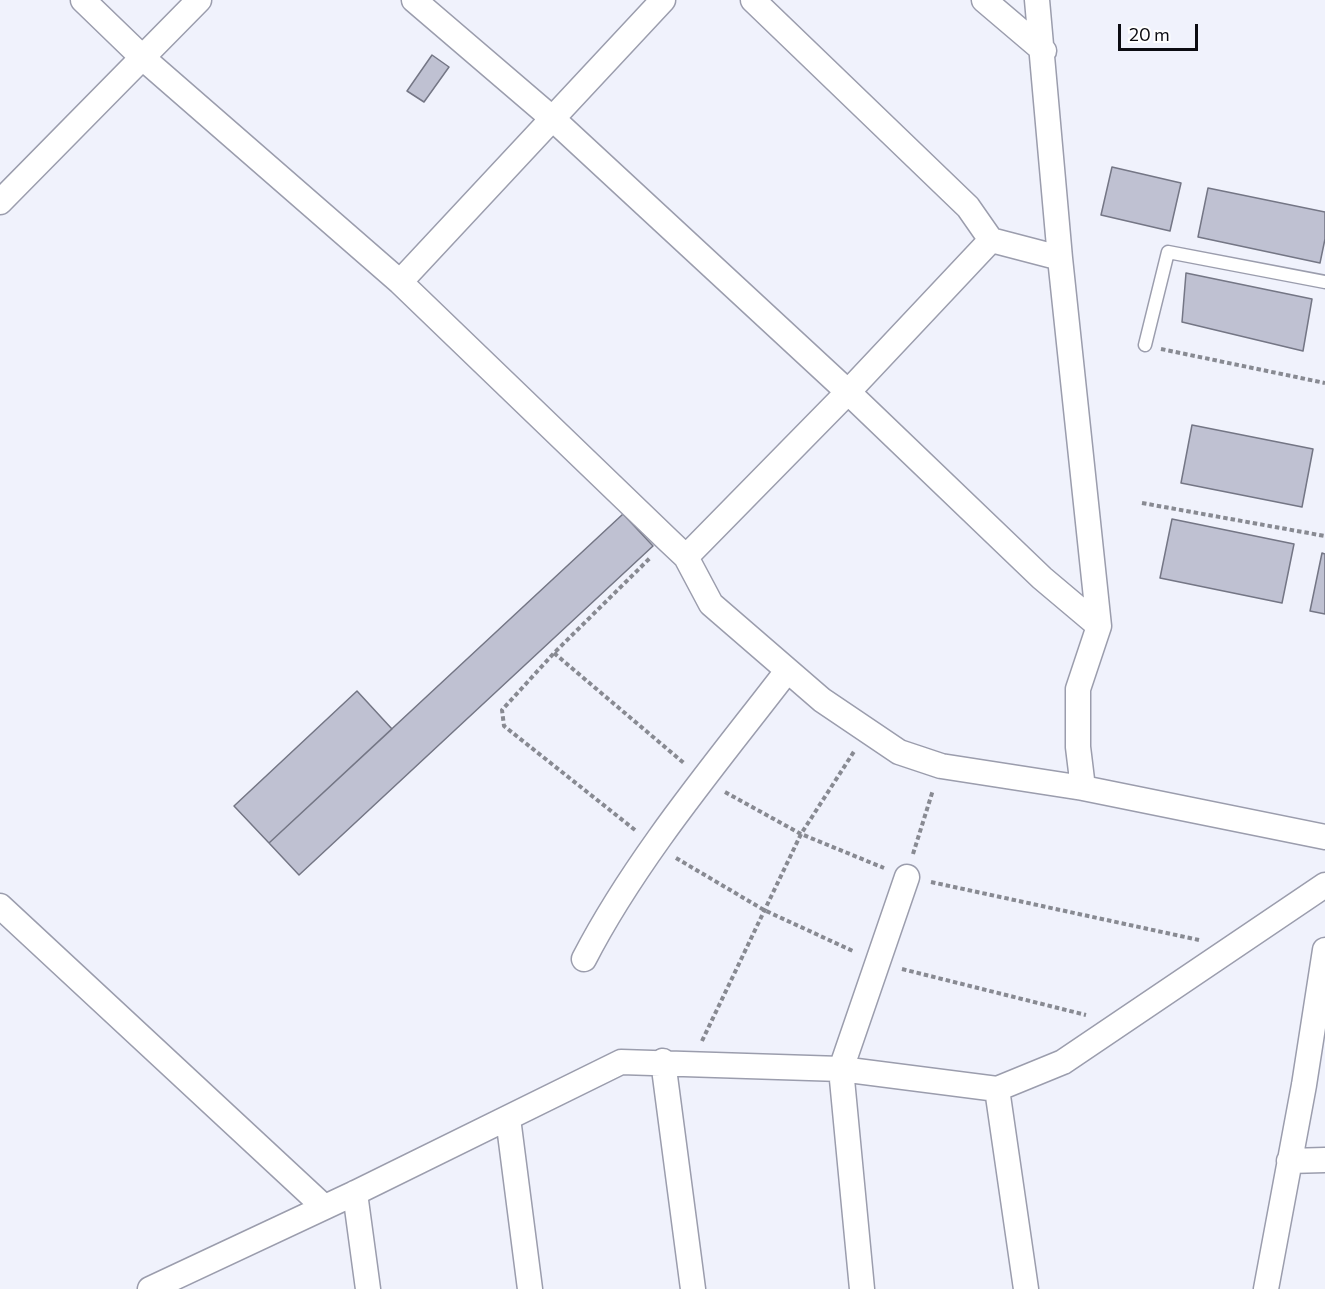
<!DOCTYPE html>
<style>
body{margin:0}
#map{position:relative;width:1325px;height:1289px;overflow:hidden;background:#f0f2fc;font-family:Commissioner,sans-serif}
canvas{display:block}
.scale{position:absolute;left:1118px;top:24px;width:80px;height:27px;box-sizing:border-box;border:3px solid #0c0c12;border-top:0;padding-left:8px;font-size:18px;line-height:21px;white-space:nowrap;color:#0c0c12;-webkit-text-stroke:4px #fff;paint-order:stroke}
</style>
<div id="map">
<canvas width="1325" height="1289"></canvas>
<div class="scale">20 m</div>
</div>
<script>
const ctx = document.querySelector('canvas').getContext('2d');
ctx.lineJoin = 'round';
function fillPath(path, color) { ctx.fillStyle = color; ctx.fill(path, 'evenodd'); }
function strokePath(path, color, width, dash) { ctx.strokeStyle = color; ctx.lineWidth = width; ctx.lineCap = dash ? 'butt' : 'round'; ctx.setLineDash(dash || []); ctx.stroke(path); }
const building = new Path2D(`
 M 432,55 L 449,67 L 424,102 L 407,91 Z
 M 1112,167 L 1181,183 L 1170,231 L 1101,215 Z
 M 1208,188 L 1325,212 L 1325,239 L 1320,263 L 1198,237 Z
 M 1186,273 L 1312,299 L 1303,351 L 1182,322 Z
 M 1192,425 L 1313,449 L 1302,507 L 1181,483 Z
 M 623,514 L 653,546 L 299,875 L 269,843 Z
 M 1172,519 L 1294,544 L 1282,603 L 1160,578 Z
 M 1322,553 L 1325,554 L 1325,614 L 1310,611 Z
 M 357,691 L 392,729 L 269,843 L 234,806 Z`);
fillPath(building, '#bfc1d2');
strokePath(building, '#747685', 1.5);
const service = new Path2D(`
 M 1145,345 L 1168,252 L 1325,282`);
const minor = new Path2D(`
 M 83,0 L 144,59 L 400,282 L 668,540 L 686,557 L 711,604 L 822,700 L 899,752 L 941,766 L 1083,788 L 1325,837
 M 414,0 L 553,119 L 848,392 L 1042,578 L 1099,626
 M 753,0 L 968,207 L 991,240 L 1060,258
 M 984,0 L 1044,51
 M 1037,0 L 1060,258 L 1099,626 L 1078,689 L 1078,747 L 1083,788
 M 0,202 L 199,0
 M 400,282 L 663,0
 M 686,557 L 848,392 L 991,240
 M 0,906 L 323,1206
 M 584,959 C 636,858 718,761 787,671
 M 663,1061 L 693,1289
 M 997,1089 L 1026,1289
 M 508,1118 L 530,1289
 M 1289,1161 L 1325,1160
 M 355,1193 L 368,1289
 M 150,1289 L 355,1193 L 621,1062 L 841,1069 L 997,1089 L 1063,1062 L 1325,885
 M 862,1289 L 841,1069 L 907,877
 M 1266,1289 L 1304,1085 L 1325,950`);
strokePath(service, '#9b9dad', 15);
strokePath(minor, '#9b9dad', 27);
strokePath(new Path2D(`
 M 1161,349 L 1325,383
 M 1142,503 L 1325,536
 M 554,653 L 685,764
 M 725,792 L 801,834 L 884,868
 M 635,830 L 504,726 L 502,710 L 554,653 L 651,557
 M 913,854 L 933,790
 M 676,858 L 764,910 L 855,952
 M 931,882 L 1199,940
 M 902,969 L 1086,1015
 M 702,1041 L 801,834 L 855,750`), '#888a92', 4, [4.5, 3]);
strokePath(service, '#fff', 12);
strokePath(minor, '#fff', 24);
</script>
